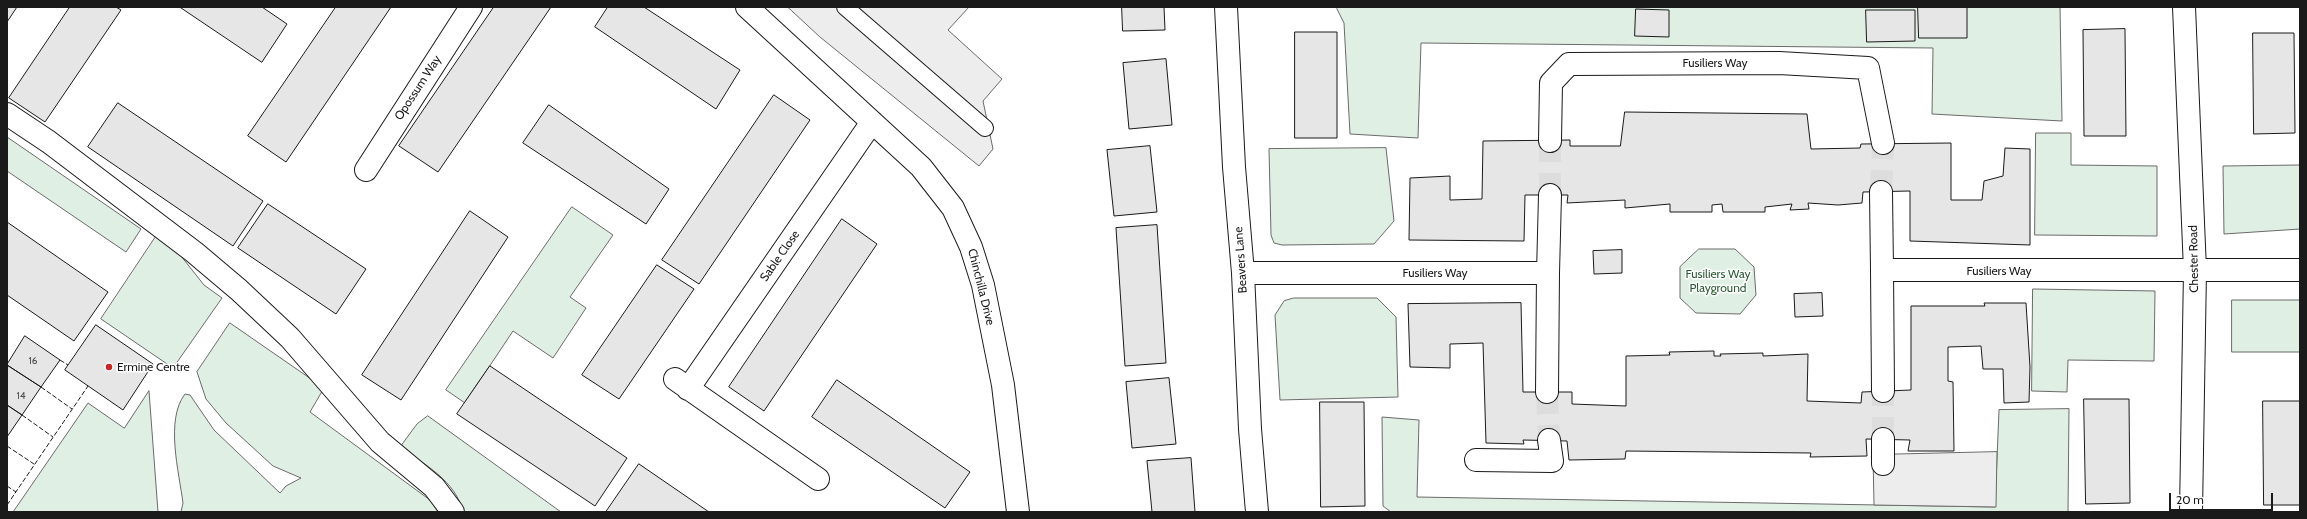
<!DOCTYPE html>
<style>
body{margin:0}
#map{position:relative;width:2307px;height:519px;overflow:hidden;background:#fff;font-family:Cabin,sans-serif}
canvas{display:block}
.frame{position:absolute;inset:0;border:8px solid #1a1a1a;pointer-events:none}
.scale{position:absolute;left:2169px;top:493px;width:104px;height:18px;box-sizing:border-box;border:2px solid #1a1a1a;border-top:0;padding-left:5px;font-size:12px;line-height:14px;white-space:nowrap;color:#1a1a1a;-webkit-text-stroke:3px #fff;paint-order:stroke}
</style>
<div id="map">
<canvas width="2307" height="519"></canvas>
<div class="frame"></div>
<div class="scale">20 m</div>
</div>
<script>
const ctx = document.querySelector('canvas').getContext('2d');
ctx.lineJoin = 'round';
function fillPath(path, color) { ctx.fillStyle = color; ctx.fill(path, 'evenodd'); }
function strokePath(path, color, width, dash) { ctx.strokeStyle = color; ctx.lineWidth = width; ctx.lineCap = dash ? 'butt' : 'round'; ctx.setLineDash(dash || []); ctx.stroke(path); }
function label(font, color, halo, rows, align = 'center') {
  ctx.font = font + ' Cabin,sans-serif'; ctx.lineWidth = 3; ctx.setLineDash([]); ctx.textBaseline = 'middle'; ctx.strokeStyle = halo; ctx.fillStyle = color; for (const [text, x, y, turn = 0] of rows) {
    ctx.save(); ctx.translate(x, y); ctx.rotate((+turn || 0) * Math.PI / 180); ctx.textAlign = isNaN(turn) ? turn : align; if (halo) ctx.strokeText(text, 0, 0); ctx.fillText(text, 0, 0); ctx.restore();
  }
}
const green = new Path2D(`
 M 1338,7 L 2060,7 L 2062,121 L 1932,114 L 1933,48 L 1421,43 L 1418,138 L 1350,134 L 1344,23 L 1337,9 Z
 M 2036,133 L 2071,133 L 2071,165 L 2157,166 L 2157,236 L 2035,235 Z
 M 7,137 L 141,229 L 126,252 L 7,171 Z
 M 2300,143 L 2300,229 L 2224,234 L 2223,166 L 2299,165 Z
 M 1386,148 L 1394,221 L 1374,244 L 1282,245 L 1274,243 L 1271,235 L 1269,149 Z
 M 572,207 L 613,235 L 570,297 L 586,308 L 553,358 L 513,331 L 465,403 L 446,390 Z
 M 157,235 L 177,251 L 204,285 L 222,298 L 173,368 L 101,319 Z
 M 1699,249 L 1735,249 L 1754,267 L 1756,295 L 1740,314 L 1696,313 L 1680,298 L 1680,267 Z
 M 2033,289 L 2155,291 L 2154,361 L 2068,360 L 2067,392 L 2032,391 Z
 M 1294,298 L 1377,298 L 1396,317 L 1398,397 L 1280,400 L 1275,315 L 1284,301 Z
 M 2232,300 L 2300,300 L 2300,352 L 2232,352 Z
 M 230,323 L 324,388 L 310,412 L 430,500 L 438,512 L 181,512 L 183,503 C 179,472 165,420 185,394 L 190,395 L 214,430 L 280,493 L 286,486 L 301,478 L 273,466 L 226,423 L 206,399 L 197,372 Z
 M 149,391 L 158,512 L 13,512 L 88,403 L 124,428 Z
 M 2069,409 L 2068,512 L 1391,512 L 1383,506 L 1382,417 L 1419,420 L 1417,497 L 1995,507 L 1999,410 Z
 M 428,416 L 561,512 L 463,512 C 456,481 424,464 400,447 L 417,424 Z`);
fillPath(green, '#e0efe3');
strokePath(green, '#6a6a6a', 1);
const parking = new Path2D(`
 M 788,7 L 969,7 L 948,30 L 1002,79 L 983,101 L 993,149 L 979,166 L 820,37 Z
 M 1997,452 L 1996,507 L 1874,505 L 1873,455 Z`);
fillPath(parking, '#ededed');
strokePath(parking, '#6a6a6a', 1);
const building = new Path2D(`
 M 7,7 L 17,7 L 7,22 Z
 M 70,7 L 116,7 L 121,10 L 45,122 L 9,98 Z
 M 180,7 L 262,7 L 287,24 L 262,62 Z
 M 336,7 L 391,7 L 286,162 L 248,136 Z
 M 494,7 L 551,7 L 438,172 L 399,146 Z
 M 608,7 L 644,7 L 740,70 L 716,109 L 595,27 Z
 M 1122,7 L 1164,7 L 1165,30 L 1123,31 Z
 M 1918,7 L 1967,7 L 1967,38 L 1919,38 Z
 M 1636,9 L 1669,10 L 1669,37 L 1635,36 Z
 M 1866,10 L 1915,10 L 1915,41 L 1867,42 Z
 M 2125,29 L 2126,136 L 2084,136 L 2083,30 Z
 M 1295,32 L 1337,32 L 1337,138 L 1295,138 Z
 M 2253,33 L 2294,33 L 2295,133 L 2254,134 Z
 M 1166,59 L 1172,125 L 1129,129 L 1123,63 Z
 M 774,95 L 810,120 L 699,284 L 662,260 Z
 M 118,103 L 263,201 L 233,246 L 88,147 Z
 M 549,105 L 669,189 L 646,224 L 523,143 Z
 M 1625,112 L 1807,114 L 1811,149 L 1860,148 L 1861,144 L 1951,143 L 1951,200 L 1982,200 L 1984,181 L 2003,176 L 2005,148 L 2030,149 L 2030,245 L 1910,241 L 1910,191 L 1863,192 L 1862,203 L 1838,205 L 1808,203 L 1809,209 L 1790,210 L 1792,204 L 1765,207 L 1765,212 L 1723,212 L 1722,204 L 1712,205 L 1712,212 L 1670,212 L 1670,204 L 1625,208 L 1625,200 L 1567,203 L 1568,195 L 1525,195 L 1524,241 L 1409,240 L 1410,178 L 1450,176 L 1450,200 L 1482,199 L 1483,141 L 1570,140 L 1570,146 L 1620,146 Z
 M 1150,146 L 1157,212 L 1114,216 L 1107,150 Z
 M 268,204 L 366,269 L 336,314 L 238,248 Z
 M 470,211 L 508,237 L 401,400 L 362,375 Z
 M 842,219 L 877,244 L 764,411 L 729,387 Z
 M 7,222 L 108,292 L 74,341 L 7,295 Z
 M 1157,225 L 1166,363 L 1125,366 L 1116,228 Z
 M 1622,250 L 1622,273 L 1594,274 L 1593,251 Z
 M 657,265 L 694,289 L 619,399 L 582,375 Z
 M 1822,293 L 1823,316 L 1795,317 L 1794,294 Z
 M 1521,303 L 1523,392 L 1572,392 L 1572,404 L 1626,406 L 1626,356 L 1670,355 L 1669,352 L 1714,351 L 1714,356 L 1721,356 L 1720,354 L 1763,353 L 1763,356 L 1808,354 L 1807,401 L 1861,403 L 1862,392 L 1911,390 L 1911,306 L 1985,306 L 1984,303 L 2026,303 L 2030,367 L 2029,402 L 2004,403 L 2003,369 L 1983,369 L 1981,346 L 1948,347 L 1948,381 L 1953,382 L 1954,451 L 1908,451 L 1910,440 L 1866,439 L 1867,456 L 1810,457 L 1811,453 L 1626,451 L 1625,459 L 1569,460 L 1567,441 L 1523,440 L 1524,444 L 1486,443 L 1483,343 L 1450,344 L 1450,368 L 1410,367 L 1408,304 Z
 M 96,325 L 153,364 L 123,410 L 65,370 Z
 M 25,336 L 60,360 L 41,387 L 7,365 Z
 M 7,365 L 41,387 L 22,415 L 7,405 Z
 M 490,366 L 627,458 L 595,506 L 457,414 Z
 M 1169,378 L 1176,444 L 1132,448 L 1126,382 Z
 M 837,380 L 970,472 L 945,508 L 812,417 Z
 M 2084,399 L 2129,399 L 2130,503 L 2086,504 Z
 M 2263,401 L 2300,401 L 2300,505 L 2264,505 Z
 M 1320,402 L 1364,402 L 1365,506 L 1321,507 Z
 M 7,405 L 22,415 L 7,437 Z
 M 1191,458 L 1195,512 L 1152,512 L 1147,461 Z
 M 639,464 L 709,512 L 606,512 Z`);
fillPath(building, '#e6e6e6');
strokePath(building, '#1a1a1a', 1);
strokePath(new Path2D(`
 M 1881,192 L 1883,143
 M 1550,195 L 1550,141
 M 1547,392 L 1549,440
 M 1883,439 L 1883,391`), '#ddd', 22, [22, 11]);
const service = new Path2D(`
 M 845,7 L 985,128`);
const pedestrian = new Path2D(`
 M 7,114 L 49,142 L 194,252 L 239,290 L 290,338 L 380,442 L 434,487 L 453,512`);
const minor = new Path2D(`
 M 747,7 L 921,167 L 953,208 L 971,247 L 983,285 L 1003,385 L 1018,512
 M 1226,7 L 1234,167 L 1243,273 L 1250,429 L 1257,512
 M 2184,7 L 2195,270 L 2191,512
 M 1550,141 L 1551,83 L 1569,64 L 1779,63 L 1868,68 L 1883,143
 M 366,170 L 471,7
 M 1881,192 L 1882,270 L 2300,270
 M 1882,270 L 1883,391
 M 1243,273 L 1548,273 L 1550,195
 M 675,379 L 818,479
 M 688,389 L 872,122
 M 1547,392 L 1548,273
 M 1883,439 L 1883,464
 M 1476,460 L 1552,461 L 1549,440`);
strokePath(service, '#1a1a1a', 18);
strokePath(pedestrian, '#1a1a1a', 24);
strokePath(minor, '#1a1a1a', 24);
strokePath(service, '#fff', 16);
strokePath(pedestrian, '#fff', 22);
strokePath(minor, '#fff', 22);
strokePath(new Path2D(`
 M 60,360 L 68,365
 M 41,387 L 72,409
 M 22,415 L 53,437
 M 7,446 L 34,464
 M 7,486 L 16,492
 M 7,505 L 88,386`), '#1a1a1a', 1, [5, 2]);
for (const [x, y, r, color] of [
 [109,367,4,"#c62828"]
]) { const dot = new Path2D(); dot.arc(x, y, r, 0, 2 * Math.PI); ctx.fillStyle = color; ctx.fill(dot); strokePath(dot, '#fff', 1.5); }
label('10px', '#4d4d4d', null, [
 ["16",33,361],
 ["14",21,396]
]);
label('12px', '#1a1a1a', '#fff', [
 ["Fusiliers Way",1715,63],
 ["Opossum Way",418,88,-57],
 ["Sable Close",780,256,-55],
 ["Chester Road",2194,259,-91],
 ["Beavers Lane",1241,260,-94],
 ["Fusiliers Way",1999,271],
 ["Fusiliers Way",1435,273],
 ["Chinchilla Drive",981,287,76]
]);
label('12px', '#2b5a34', '#fff', [
 ["Fusiliers Way",1718,274],
 ["Playground",1718,288]
]);
label('12px', '#1a1a1a', '#fff', [
 ["Ermine Centre",117,367]
], 'left');
</script>
